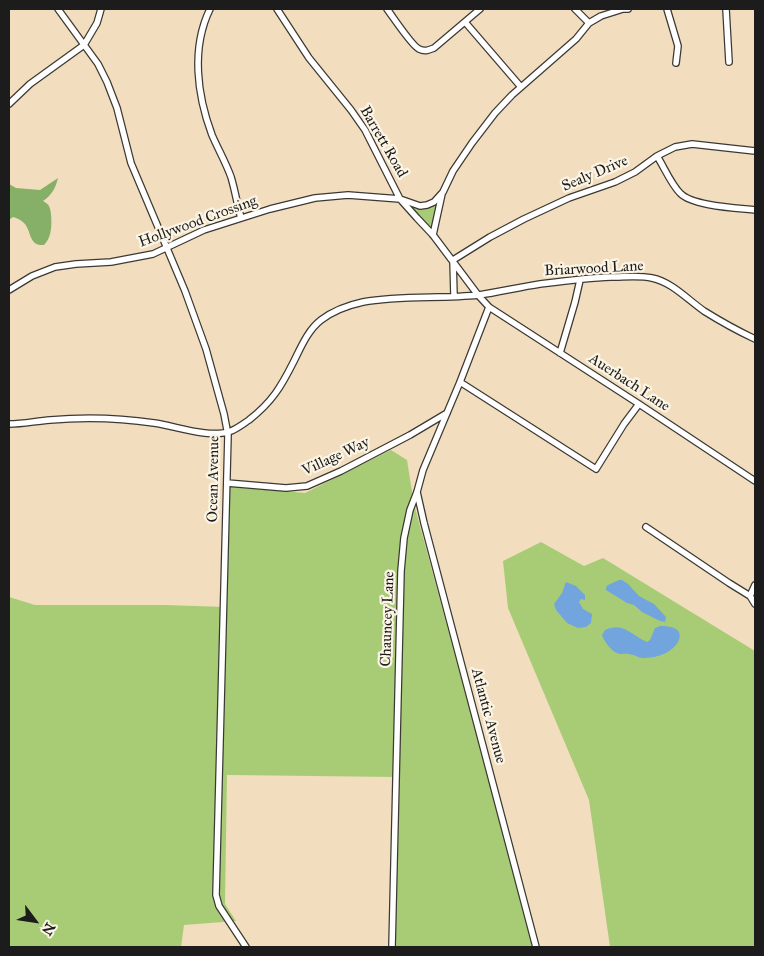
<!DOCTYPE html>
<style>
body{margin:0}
#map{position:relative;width:764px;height:956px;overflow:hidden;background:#f2debf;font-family:"IM FELL Great Primer",serif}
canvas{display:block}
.frame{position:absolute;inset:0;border:10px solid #1c1c1c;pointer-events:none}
.north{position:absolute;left:10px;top:896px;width:50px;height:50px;-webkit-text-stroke:4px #fcf5e5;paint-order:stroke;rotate:121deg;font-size:14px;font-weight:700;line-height:20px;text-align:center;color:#1c1c1c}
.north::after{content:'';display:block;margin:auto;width:18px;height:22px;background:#1c1c1c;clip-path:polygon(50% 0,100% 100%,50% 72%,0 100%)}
</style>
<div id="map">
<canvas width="764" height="956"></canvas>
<div class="frame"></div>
<div class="north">N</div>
</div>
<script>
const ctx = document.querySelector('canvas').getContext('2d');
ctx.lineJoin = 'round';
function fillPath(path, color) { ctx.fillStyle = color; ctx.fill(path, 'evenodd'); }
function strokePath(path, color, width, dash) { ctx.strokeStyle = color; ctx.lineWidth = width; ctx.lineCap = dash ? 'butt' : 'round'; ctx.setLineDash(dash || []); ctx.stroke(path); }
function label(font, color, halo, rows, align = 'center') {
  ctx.font = font + ' "IM FELL Great Primer",serif'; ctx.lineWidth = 4.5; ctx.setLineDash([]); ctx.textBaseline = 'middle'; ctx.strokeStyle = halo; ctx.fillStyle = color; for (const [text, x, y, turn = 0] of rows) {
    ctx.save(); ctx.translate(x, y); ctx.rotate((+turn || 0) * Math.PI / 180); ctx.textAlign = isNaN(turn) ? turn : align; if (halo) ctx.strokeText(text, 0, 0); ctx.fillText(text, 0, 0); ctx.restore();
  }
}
fillPath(new Path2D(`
 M 438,197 L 433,235 L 400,199 L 421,206 Z
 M 391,450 L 407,460 L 414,504 L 534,947 L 393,947 L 396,777 L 227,775 L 225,904 L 236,921 L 184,925 L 181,947 L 9,947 L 9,597 L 35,605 L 165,605 L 227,607 L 230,486 L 305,493 Z
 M 541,542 L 584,566 L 603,558 L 755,651 L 755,947 L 610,947 L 589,800 L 508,608 L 503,561 Z`), '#a8cc76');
fillPath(new Path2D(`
 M 58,178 C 56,187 52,195 43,201 C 45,202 48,204 49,206 C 52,211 52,229 50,234 C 49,238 47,242 44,245 C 28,246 32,231 24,223 C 21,220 17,218 13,217 L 9,220 L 9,184 L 16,188 L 40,190 Z`), '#86b067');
fillPath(new Path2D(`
 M 619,580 L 622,580 L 628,584 L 639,596 L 654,604 L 666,617 L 665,622 L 660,621 L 642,612 L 634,605 L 627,603 L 606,590 L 606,587 L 608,585 Z
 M 566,582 L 576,586 L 585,595 L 585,600 L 581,599 L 579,602 L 583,609 L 592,614 L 591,623 L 586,627 L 578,628 L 567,623 L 556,610 L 554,604 L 562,593 Z
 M 660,626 C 670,626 685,628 678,642 C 675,647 671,650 666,653 C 660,656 650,658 643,658 C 638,658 634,654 628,654 C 625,653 620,655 617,653 C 611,651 604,641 602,635 L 605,630 C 624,621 632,636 647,642 L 650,640 L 655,628 Z`), '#72a4dd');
const street = new Path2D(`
 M 58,9 L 98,64 L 107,82 L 117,108 L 131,163 L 185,291 L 206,349 L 224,414 L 228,435 L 216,895 L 219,906 L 246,947
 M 210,9 C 191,48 197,95 212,135 C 218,149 226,163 231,177 C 235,190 237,204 241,218
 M 277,9 L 309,58 L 351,110 L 365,130 L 400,199 L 417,218 L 433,235 L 478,295 L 489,307 L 639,404 L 755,481
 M 387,9 C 393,17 412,46 419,49 C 425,52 429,50 434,48 L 480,9
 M 575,9 L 589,23
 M 667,9 L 678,46 L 676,63
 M 726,9 L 729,62
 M 465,22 L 521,87
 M 9,104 L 30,84 L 84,45 L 97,23 L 101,9
 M 657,156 C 664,167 671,184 680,193 C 692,206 737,208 755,210
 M 433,235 L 442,194
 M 453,260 L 490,237 L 524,219 L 569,198 L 615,182 L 635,172 L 657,156 L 675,147 L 692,144 L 755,151
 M 453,260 L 454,296
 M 9,290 L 32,276 L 55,267 L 76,264 L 111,262 L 153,254 L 204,230 L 270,209 L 315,198 L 348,195 L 400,199 L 420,206 L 427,205 L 434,202 L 443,192 L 453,171 L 472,143 L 495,113 L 512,95 L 576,39 L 589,23 L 601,16 L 623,9 L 628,9
 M 560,353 L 575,302 L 580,280
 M 460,382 L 596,469 L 624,424 L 639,404
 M 9,424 C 23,424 36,421 50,420 C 84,417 120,418 154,423 C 176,426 210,439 231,431 C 238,428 243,424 249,420 C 272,402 281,387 294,361 C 301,347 308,330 321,320 C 333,311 349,305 363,302 C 401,295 440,299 479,295 C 499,292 520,287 540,284 C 564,281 587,278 611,277 C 624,277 639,275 652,278 C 672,282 688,300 704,311 C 720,321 738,331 755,339
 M 227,483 L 286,488 L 307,486 L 341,471 L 410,435 L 447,413
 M 417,492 L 424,523 L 536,947
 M 646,527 L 729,583 L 750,596 L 755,604
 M 750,596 L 755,585
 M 392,947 L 401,571 L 404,538 L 410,510 L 417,492 L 423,470 L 460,382 L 489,307`);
strokePath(street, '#3c3934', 8);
strokePath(street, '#fff', 5.5);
label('15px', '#1c1c1c', '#fcf5e5', [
 ["Barrett Road",383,142,60],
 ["Sealy Drive",595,174,-23],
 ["Hollywood Crossing",198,222,-20],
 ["Briarwood Lane",594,269,-3],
 ["Auerbach Lane",629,383,33],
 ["Village Way",336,457,-25],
 ["Ocean Avenue",214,479,-89],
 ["Chauncey Lane",388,619,-88],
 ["Atlantic Avenue",488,716,75]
]);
</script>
